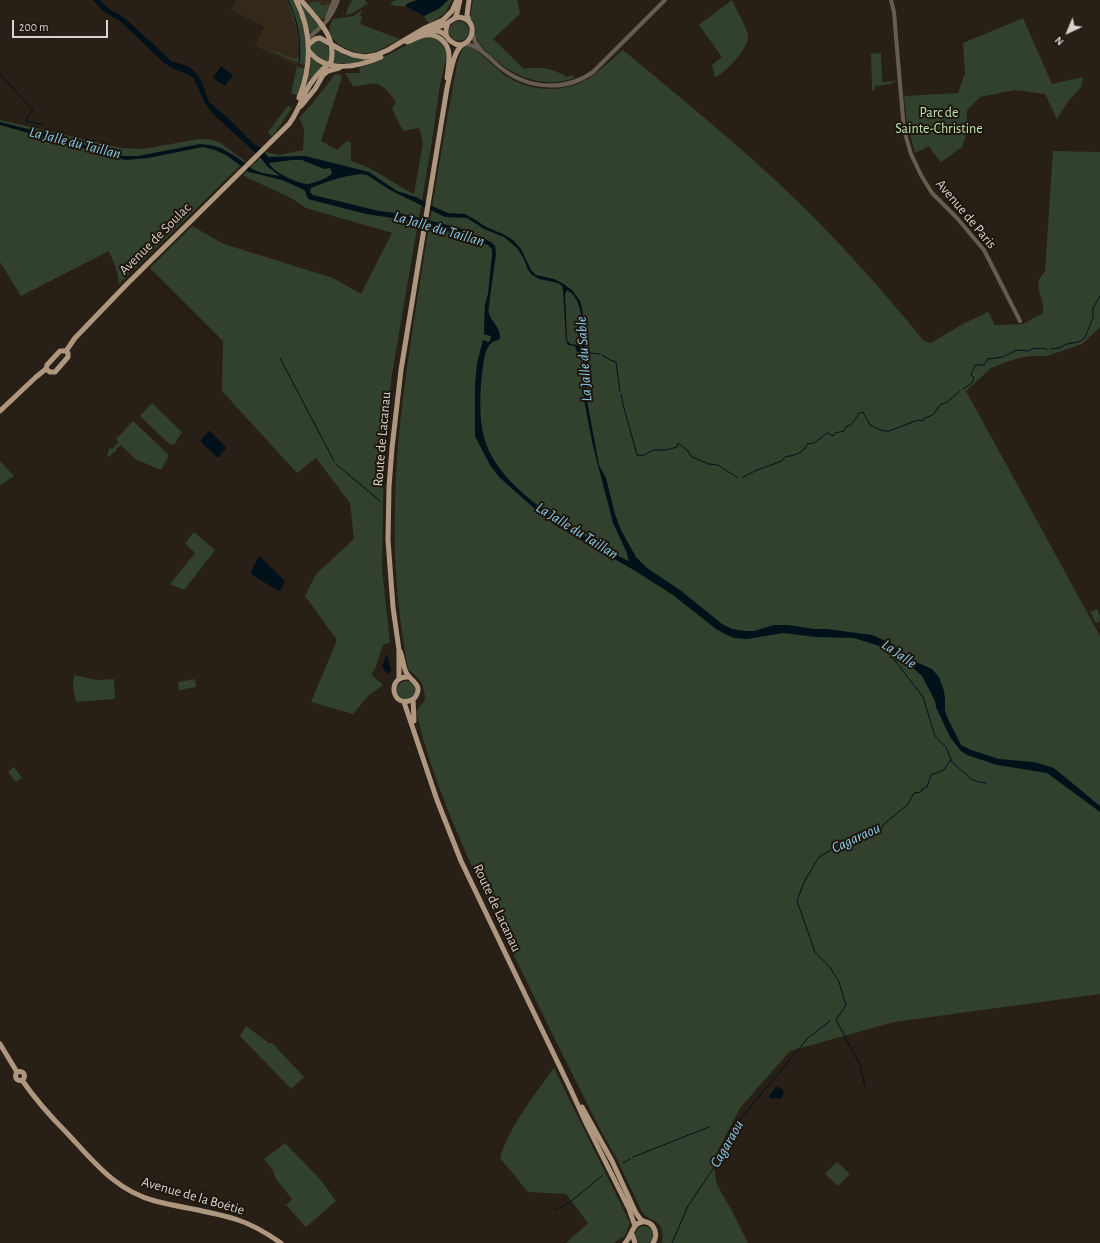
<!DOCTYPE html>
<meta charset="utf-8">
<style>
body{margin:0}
#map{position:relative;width:1100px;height:1243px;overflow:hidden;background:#281f16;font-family:"Alegreya Sans",sans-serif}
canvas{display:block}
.north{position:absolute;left:1048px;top:12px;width:40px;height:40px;-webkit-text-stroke:3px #1e160d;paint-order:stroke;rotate:224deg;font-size:11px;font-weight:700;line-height:16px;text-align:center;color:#d9d3cd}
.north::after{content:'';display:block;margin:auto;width:14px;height:18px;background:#d9d3cd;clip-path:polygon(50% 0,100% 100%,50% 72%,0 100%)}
.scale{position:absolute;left:12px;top:20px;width:96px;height:18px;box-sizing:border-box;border:2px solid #d9d3cd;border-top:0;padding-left:5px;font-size:12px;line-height:14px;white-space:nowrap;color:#d9d3cd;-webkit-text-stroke:3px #1e160d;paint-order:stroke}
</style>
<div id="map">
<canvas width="1100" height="1243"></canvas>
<div class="north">N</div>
<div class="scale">200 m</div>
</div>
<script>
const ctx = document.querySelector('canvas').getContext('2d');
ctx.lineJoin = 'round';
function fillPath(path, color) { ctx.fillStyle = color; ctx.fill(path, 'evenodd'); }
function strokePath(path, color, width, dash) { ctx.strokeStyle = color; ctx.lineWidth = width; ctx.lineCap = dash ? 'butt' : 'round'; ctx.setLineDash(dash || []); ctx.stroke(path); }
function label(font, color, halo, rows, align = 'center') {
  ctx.font = font + ' "Alegreya Sans",sans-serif'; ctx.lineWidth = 4; ctx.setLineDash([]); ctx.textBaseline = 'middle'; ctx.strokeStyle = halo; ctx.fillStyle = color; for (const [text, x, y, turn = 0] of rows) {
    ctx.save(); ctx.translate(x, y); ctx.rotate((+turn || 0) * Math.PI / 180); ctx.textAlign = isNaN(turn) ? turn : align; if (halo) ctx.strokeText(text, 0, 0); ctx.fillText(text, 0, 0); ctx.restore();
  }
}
fillPath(new Path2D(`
 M 237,0 L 333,0 L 326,18 L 320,26 L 312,33 L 299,38 L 297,66 L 255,46 L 264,27 L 231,10 Z`), '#34281b');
fillPath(new Path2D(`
 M 287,0 L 293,0 C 303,21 308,43 306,66 L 271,51 C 281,51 286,58 295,59 L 299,56 C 300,32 294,22 287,0 Z
 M 298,0 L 320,26 L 312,33 L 308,30 Z
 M 352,0 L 365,0 L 368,4 L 351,14 L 345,15 Z
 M 396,0 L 417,0 L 407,4 L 406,6 L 394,6 L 390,3 Z
 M 448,0 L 452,0 L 445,13 L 429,24 L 424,16 L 440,8 Z
 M 473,0 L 517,0 L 520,14 L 493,39 L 524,69 C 537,66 556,69 566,77 L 573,75 L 574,78 C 537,92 498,69 476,39 L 475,26 L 470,18 Z
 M 732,0 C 735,8 749,31 748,37 C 748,48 725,74 715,77 L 712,65 L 722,57 L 699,25 Z
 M 312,2 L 320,2 L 320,5 L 327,5 L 327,2 L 329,4 L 330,8 L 326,18 L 321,19 L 309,6 L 310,3 Z
 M 362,10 L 360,16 L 362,17 L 360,24 L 400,39 C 390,44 379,52 368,53 C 351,55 319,39 333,19 L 354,16 Z
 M 1023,18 L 1052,84 L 1083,77 L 1081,87 L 1067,103 L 1057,119 L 1045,94 L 1015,90 L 980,97 L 967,110 L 966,135 L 962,147 L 941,162 L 935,155 L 929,146 L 915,153 L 907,123 L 904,96 L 958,93 L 965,73 L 963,43 Z
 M449 31a10 10 0 1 1 20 0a10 10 0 1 1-20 0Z
 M 424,37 L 430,37 L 440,41 L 446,50 L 447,55 L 440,85 L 431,147 L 392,374 L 384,446 L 382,569 L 390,642 L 383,645 L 375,669 L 371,674 L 383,685 L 369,695 L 353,714 L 311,702 L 337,640 L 305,596 L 316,574 L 354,539 L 350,503 L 316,458 L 297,473 L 222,391 L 223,341 L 150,268 L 192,226 L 224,244 L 333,278 L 361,294 L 392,233 L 306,208 L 293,199 L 248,178 L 243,175 L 266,152 L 279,155 L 303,150 L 304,129 L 299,118 L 312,104 L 335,74 L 341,75 L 342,77 L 321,141 L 337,150 L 347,141 L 351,143 L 351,161 C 374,167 393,184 414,194 L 423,142 L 419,128 L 403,131 L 392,109 L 396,102 C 389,93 382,81 369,84 C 363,85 359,86 353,86 L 345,73 L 360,73 L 359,68 C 382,60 402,46 424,37 Z
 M 318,40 C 327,44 335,51 328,62 L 322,61 L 312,51 L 311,45 Z
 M 464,46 L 471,47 L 476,50 C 486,58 499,72 509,78 C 534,92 563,93 588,79 C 600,71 612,59 623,50 C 681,98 739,145 793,197 C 840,242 883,291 924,341 L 931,343 L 961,325 L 988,312 L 995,325 L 1023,324 L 1043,313 C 1045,302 1036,290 1039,280 C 1040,277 1043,274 1045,271 L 1053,151 L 1100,152 L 1100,327 L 1082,344 L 1047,356 L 1032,356 L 1018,358 L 991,368 L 966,391 L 1100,636 L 1100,994 L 894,1022 L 790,1051 L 740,1108 L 713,1160 L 717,1185 L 731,1209 L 748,1243 L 662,1243 C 665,1217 653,1225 642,1212 L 616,1157 L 601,1131 C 563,1056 525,980 489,903 C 460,841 432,779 416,711 L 425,700 C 425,684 420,679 408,669 C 398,615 393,560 395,505 C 396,432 408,360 419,288 C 431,213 443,139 457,64 L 461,52 ZM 488,294 L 490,296 C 490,301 488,308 489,313 C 490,322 503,329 499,340 C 486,341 485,355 483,365 L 483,340 L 488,342 L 491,341 L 491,336 L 484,334 L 485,305 Z
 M 334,49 C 346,58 358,59 372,59 L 356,63 L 333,64 Z
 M 881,53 L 882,82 L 896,81 L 896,82 L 892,82 L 892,84 L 875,86 L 875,90 L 872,90 L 871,54 Z
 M 311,58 L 324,66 L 304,93 L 310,71 Z
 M 297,66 L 305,69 L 298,96 L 291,93 Z
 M 288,106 L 292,108 L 272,137 L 268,132 Z
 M 0,120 L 122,148 L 143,149 L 199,139 L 209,139 L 219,142 L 245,161 L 119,284 L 117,271 L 109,251 L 21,296 L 0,262 Z
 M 152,403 L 182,432 L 174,445 L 169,444 L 140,416 Z
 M 133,421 L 168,454 L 168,457 L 161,470 L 135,459 L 121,445 L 116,449 L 116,452 L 114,452 L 109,457 L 107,454 L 109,451 L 109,448 L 112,449 L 119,442 L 116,439 Z
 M 0,461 L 14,476 L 0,485 Z
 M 194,532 L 215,550 L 184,590 L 170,584 L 195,553 L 185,543 Z
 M 1097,609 L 1100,616 L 1100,621 L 1096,623 L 1090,612 Z
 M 74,675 L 96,680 L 114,679 L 115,699 L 76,702 L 73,686 Z
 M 195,679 L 196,687 L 179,690 L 178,682 Z
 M397 690a9 9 0 1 1 18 0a9 9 0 1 1-18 0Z
 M 14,767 L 22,778 L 16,782 L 8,772 Z
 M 246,1026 L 269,1043 L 272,1043 L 304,1077 L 291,1089 L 240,1036 Z
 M 554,1068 L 630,1223 L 625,1236 L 613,1243 L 566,1243 L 588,1223 L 566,1194 L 528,1192 L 500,1158 C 510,1125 534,1096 554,1068 Z
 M 285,1143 L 320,1179 L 336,1201 L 306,1227 L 286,1205 L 292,1199 L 276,1179 L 273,1170 L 264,1159 Z
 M 837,1162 L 850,1174 L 838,1186 L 825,1174 Z
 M635 1235a9 9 0 1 1 18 0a9 9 0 1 1-18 0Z`), '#32412d');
fillPath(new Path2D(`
 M 93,0 L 100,0 L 109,9 L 120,15 L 128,21 L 167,57 L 171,61 L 187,66 L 194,71 L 201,80 L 209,102 L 227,117 L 255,145 L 260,147 L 268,157 L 305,156 L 369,172 L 397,191 L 416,197 L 432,206 L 448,213 L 465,214 L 474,219 L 486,227 L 503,234 L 513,240 L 521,249 L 531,270 L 536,275 L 554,279 L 562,283 L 572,290 L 580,301 L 582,309 L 584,325 L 584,343 L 589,368 L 586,395 L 599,465 L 606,478 L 615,514 L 621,530 L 636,557 L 647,568 L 680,590 L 722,624 L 732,629 L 745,631 L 754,631 L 774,625 L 788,625 L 814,629 L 827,629 L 872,635 L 891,643 L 916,662 L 932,669 L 939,677 L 944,691 L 945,699 L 945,711 L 948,719 L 961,745 L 971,750 L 999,759 L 1034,762 L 1054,768 L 1100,806 L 1100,812 L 1047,773 L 997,765 L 967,755 L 961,751 L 950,737 L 936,707 L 935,701 L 922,676 L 899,655 L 886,648 L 854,638 L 816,637 L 783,633 L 747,639 L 734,638 L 727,635 L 716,629 L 673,595 L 632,569 L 555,525 L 545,518 L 499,477 L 490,465 L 475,436 L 475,385 L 477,363 L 483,340 L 488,342 L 490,341 L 491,336 L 484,334 L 485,305 L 488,294 L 492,255 L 492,249 L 488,245 L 457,233 L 443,230 L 406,220 L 366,214 L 308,199 L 305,191 L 302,189 L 282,180 L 249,172 L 226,155 L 215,150 L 203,147 L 148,158 L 125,160 L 0,125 L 0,122 L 44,133 L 123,156 L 138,156 L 200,144 L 210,145 L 221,148 L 238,158 L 252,169 L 262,173 L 280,176 L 268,167 L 260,157 L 212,113 L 205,103 L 194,79 L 188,74 L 174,69 L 163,62 L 121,22 L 103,11 ZM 292,160 L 302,160 L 324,169 L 330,168 L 332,173 C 329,178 312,184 307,184 C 296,183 273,172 269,163 ZM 361,174 L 367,175 L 390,190 L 445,217 L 467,218 L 484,229 L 504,237 L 517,248 L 524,259 L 528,270 L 532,275 L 539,279 L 558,283 L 562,286 L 563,290 L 566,340 L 568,345 L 575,346 L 577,352 L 584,352 L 586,373 L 584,400 L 593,446 L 613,523 L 626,551 L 629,561 C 617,556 605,548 594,541 C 555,519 500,486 485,441 C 478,419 480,388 483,366 C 484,356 487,340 499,340 C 503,329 490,321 488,311 L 496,254 L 495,246 L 491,242 L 459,228 L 404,214 L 379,211 L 313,195 L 310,192 L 311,188 C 328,181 343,176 361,174 ZM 567,290 C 583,298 585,330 578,345 L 570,344 L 567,340 L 565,294 Z
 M 417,0 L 448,0 L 440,8 L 424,16 L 406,6 L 406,4 Z
 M 221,66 L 233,75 L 225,86 L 213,78 Z
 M 209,431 L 210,431 L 225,446 L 226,448 L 219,457 L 217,457 L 201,442 L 201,440 Z
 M 259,556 L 285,581 L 280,591 L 278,591 L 251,574 L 251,572 Z
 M 386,656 L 388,657 L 391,671 L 388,674 L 382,667 Z
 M 777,1086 L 784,1091 L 781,1099 L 770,1098 L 769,1096 Z`), '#01111a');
strokePath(new Path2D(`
 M 288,0 C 297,19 302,40 299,62
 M 0,74 L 33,110 L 27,118 L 26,121 L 43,125
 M 1051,349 L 1059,348 L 1067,344 L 1078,342 L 1085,338 L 1093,317 L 1093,308 L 1100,296
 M 585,350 L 591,353 L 600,354
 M 602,355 L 610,360 L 616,362 L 620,391
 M 280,358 L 334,461
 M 963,389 L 972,383 L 974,378 L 971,375 L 975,365 L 984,365 L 988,359 L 1003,357 L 1017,350 L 1028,351 L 1034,348 L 1039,349 L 1043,348 L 1047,350
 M 621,394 C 623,409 629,423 632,437 C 634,444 635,450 638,456 L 644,455 L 653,450 L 666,450 L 677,447 L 678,443 L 688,451 L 692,457 L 709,464 L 718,465 L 738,478
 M 336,464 L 380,501
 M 743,477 L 757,470 L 782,461 L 785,457 C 795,455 803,454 807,444 L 814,443 L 827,433 L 833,436 L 835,433 L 844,431 L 847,426 L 851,425 C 854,420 857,418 859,413 L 863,412 L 870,425 L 883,431 L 889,431 L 918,420 L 923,421 L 924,418 L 933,415 L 940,405 L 947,402 L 960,391
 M 892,650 L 893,658 L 923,697 L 935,736 L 946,747 L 952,762 L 971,779 L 979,782 L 986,783
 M 936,701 L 939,707
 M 865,1087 L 860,1065 L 836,1020 L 846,1005 L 839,982 L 830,967 L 815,952 L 797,901 L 804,882 L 819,857 L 836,847 L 852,844 L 877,829 L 882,828 L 883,825 L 908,804 L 914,793 L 921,792 L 922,789 L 927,787 L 931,775 L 944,770 L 951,759
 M 633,1157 L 709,1127
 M 623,1163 L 630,1159
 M 555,1210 L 569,1203 L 603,1175
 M 672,1243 L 688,1206 L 719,1160 L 721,1153 L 733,1128 L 747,1111 L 808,1038 L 830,1021`), '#01111a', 1);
strokePath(new Path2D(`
 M 891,0 L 894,12 L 896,37 L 904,130 L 911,154 L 921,175 L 932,193 L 957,218 L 984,250 L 1020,321
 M 327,18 L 334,0
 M 473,34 L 475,42 L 482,51
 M 308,38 C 323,26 331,19 338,0
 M 465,44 C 479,45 490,59 501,68 C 528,89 565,92 593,72 L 665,0`), '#675c50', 4);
strokePath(new Path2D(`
 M 296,0 C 312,32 312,65 299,98
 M 455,18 L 457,13 L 460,0
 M 469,21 L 467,15 L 469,0
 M 432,28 C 436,27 440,27 444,25 C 451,22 455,15 463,18 C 482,24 468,54 452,42 C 445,38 445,30 448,23
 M 419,35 C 429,30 438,28 446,36
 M 407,42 C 413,40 419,36 425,35 C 438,33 449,43 449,56 C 449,63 448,71 447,78
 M 309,44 L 315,39 L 320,38 L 343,51 L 353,55 L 365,57 L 376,55 L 388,50 L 425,28 L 443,20 L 452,11 L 457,0
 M 309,51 C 326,74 358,67 381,57
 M 301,106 L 315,89 L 323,75 L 328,71 L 339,68
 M 66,351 L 75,338 L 127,284 L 289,124 C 296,115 300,104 305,93 C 311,81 320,71 331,62 C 337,35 316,19 301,0
 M 46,369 L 50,372 L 55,372 L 68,357 L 68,353 L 66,351
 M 46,369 L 47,365 L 60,351 L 66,351
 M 0,411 L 36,377 L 46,369
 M 400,651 C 403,658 403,666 406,672 C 410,681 423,684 416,696 C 415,698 412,700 409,701 C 391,706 387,675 409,677
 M 399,679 L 399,650 L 393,607 L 388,540 L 389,487 L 392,448 L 401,370 L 447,88 C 450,76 453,52 462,45
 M 413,699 L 414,721
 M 404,702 L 437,800 L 461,861 L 570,1088 L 586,1123 L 629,1209 L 635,1226
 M 0,1044 L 17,1072
 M15.5 1076a4.5 4.5 0 1 1 9 0a4.5 4.5 0 1 1-9 0Z
 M 22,1080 C 35,1099 50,1116 67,1133 C 93,1161 116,1191 155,1201 C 182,1208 211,1211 238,1220 C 254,1225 268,1234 281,1243
 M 582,1107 L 612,1161 L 636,1213 L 641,1220 L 646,1222
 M 632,1234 L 635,1243
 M 625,1243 C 630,1238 632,1228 637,1224 C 650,1216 661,1232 653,1243`), '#ae977e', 5);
label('14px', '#bde5b1', '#1e160d', [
 ["Parc de",939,113],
 ["Sainte-Christine",939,129]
]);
label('14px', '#d9d3cd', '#1e160d', [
 ["Avenue de Paris",966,214,50],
 ["Avenue de Soulac",155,239,-45],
 ["Route de Lacanau",382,439,-85],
 ["Route de Lacanau",497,908,65],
 ["Avenue de la Boétie",193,1196,16]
]);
label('italic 15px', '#86caea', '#1e160d', [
 ["La Jalle du Taillan",75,143,14],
 ["La Jalle du Taillan",439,229,16],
 ["La Jalle du Sable",584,359,-94],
 ["La Jalle du Taillan",577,531,32],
 ["La Jalle",899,654,35],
 ["Cagaraou",856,838,-25],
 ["Cagaraou",727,1144,-60]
]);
</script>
